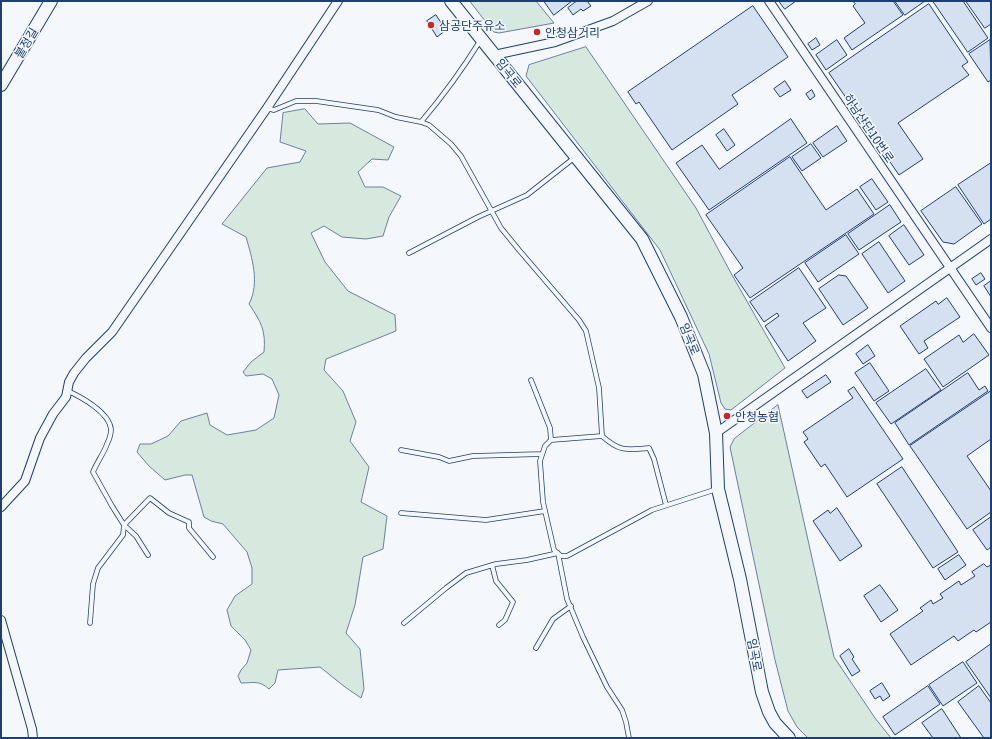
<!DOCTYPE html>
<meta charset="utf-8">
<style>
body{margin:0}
#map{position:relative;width:992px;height:739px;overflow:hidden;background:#f4f7fb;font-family:Georgia,serif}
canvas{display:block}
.frame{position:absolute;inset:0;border:2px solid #1d3f73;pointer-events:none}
</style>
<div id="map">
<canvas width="992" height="739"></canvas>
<div class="frame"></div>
</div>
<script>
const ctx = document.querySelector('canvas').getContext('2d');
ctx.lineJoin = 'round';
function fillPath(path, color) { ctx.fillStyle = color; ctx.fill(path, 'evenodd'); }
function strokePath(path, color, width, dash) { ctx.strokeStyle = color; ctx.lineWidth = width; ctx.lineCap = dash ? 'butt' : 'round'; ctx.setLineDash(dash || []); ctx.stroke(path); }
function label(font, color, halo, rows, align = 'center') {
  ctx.font = font + ' Georgia,"Noto Sans KR",serif'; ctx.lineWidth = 3; ctx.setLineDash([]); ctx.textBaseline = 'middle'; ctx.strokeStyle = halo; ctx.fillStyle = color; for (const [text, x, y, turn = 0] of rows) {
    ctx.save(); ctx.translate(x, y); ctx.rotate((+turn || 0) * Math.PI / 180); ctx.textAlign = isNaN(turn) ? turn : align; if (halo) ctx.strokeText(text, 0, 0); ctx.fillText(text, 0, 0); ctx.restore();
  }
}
const green = new Path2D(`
 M 470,1 L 536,1 L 554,23 L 499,33 L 494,32 Z
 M 586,47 L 696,208 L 732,275 L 785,368 L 731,410 L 725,409 L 721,403 L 709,354 L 660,250 L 526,76 L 529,65 Z
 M 305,109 L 318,124 L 350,123 L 394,147 L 388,160 L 372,159 L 358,172 L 365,187 L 383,187 L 401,196 L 389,217 L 383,236 L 366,239 L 342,237 L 324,226 L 311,233 L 325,262 L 348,291 L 395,315 L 396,331 L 326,359 L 324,370 L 343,391 L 356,422 L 350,441 L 369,467 L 361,502 L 387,516 L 383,549 L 363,557 L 355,605 L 346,633 L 360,649 L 364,689 L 361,698 L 345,687 L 320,667 L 278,670 L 275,683 L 269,689 C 259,680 254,683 241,683 L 238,676 L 241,670 L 247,663 L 251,650 L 245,640 L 231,626 L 227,610 L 235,596 L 252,584 L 252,568 L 247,552 L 223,524 L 211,521 L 204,517 L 192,475 L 185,475 L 165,480 L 149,466 L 137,452 L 140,444 L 151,444 L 168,436 L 181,421 L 207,413 L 210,425 L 227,435 L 256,430 L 274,418 L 279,395 L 272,379 L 263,374 L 246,376 L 243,372 L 251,362 L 264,352 C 266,330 261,322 249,304 C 260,283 252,258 246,237 L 222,224 L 267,168 L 300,162 L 306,151 L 280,142 L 283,113 Z
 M 778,405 L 834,657 L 875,718 L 891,738 L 808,738 L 797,727 L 788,711 L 775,660 L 730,447 L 734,439 Z`);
fillPath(green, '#d7e8df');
strokePath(green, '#687fa3', 1);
const building = new Path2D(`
 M 544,1 L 572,1 L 554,15 Z
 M 577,1 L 587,1 L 591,6 L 583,11 L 581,9 L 573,15 L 568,8 Z
 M 779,1 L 796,1 L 785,9 Z
 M 853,1 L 893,1 L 903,15 L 852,50 L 844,38 L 865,23 L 853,6 L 855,4 Z
 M 895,1 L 925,1 L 905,15 Z
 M 933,1 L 963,1 L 988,38 L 968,52 Z
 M 966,1 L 991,1 L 991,24 L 985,28 Z
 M 929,4 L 968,62 L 962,66 L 969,75 L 898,123 L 923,159 L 899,175 L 829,73 Z
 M 753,6 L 788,57 L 732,95 L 738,104 L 672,150 L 639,102 L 636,104 L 628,92 Z
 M 436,15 L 446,30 L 437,37 L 427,21 Z
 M 816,38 L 820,45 L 812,50 L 808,44 Z
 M 837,40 L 847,55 L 826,70 L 816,55 Z
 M 990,40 L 991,80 L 988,82 L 969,54 Z
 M 785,81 L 791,90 L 780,97 L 774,89 Z
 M 812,90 L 815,96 L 810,100 L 806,94 Z
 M 791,119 L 807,143 L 709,210 L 676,163 L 702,145 L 719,169 Z
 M 837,126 L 847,141 L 823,157 L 813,143 Z
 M 724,129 L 735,145 L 727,151 L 716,135 Z
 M 811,144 L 821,158 L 802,171 L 792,157 Z
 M 790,157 L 826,210 L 857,189 L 874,214 L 750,298 L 734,275 L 743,268 L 706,215 Z
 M 991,163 L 991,219 L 984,224 L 958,185 Z
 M 872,179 L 888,202 L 876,210 L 860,187 Z
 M 956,187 L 982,224 L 954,244 L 943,242 L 921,211 Z
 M 890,205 L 901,222 L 859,250 L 848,234 Z
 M 904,225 L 924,255 L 909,265 L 889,236 Z
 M 846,235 L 859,254 L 818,282 L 805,263 Z
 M 879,242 L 905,281 L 888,293 L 862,254 Z
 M 799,268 L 826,308 L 803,323 L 816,341 L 788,361 L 765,326 L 779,316 L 777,313 L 764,322 L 750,302 Z
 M 981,273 L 985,279 L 976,285 L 972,279 Z
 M 839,275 L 846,276 L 868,308 L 843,325 L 819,289 Z
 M 991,281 L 991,297 L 984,286 Z
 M 947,298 L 960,317 L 924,341 L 928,348 L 919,354 L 900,326 L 936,301 L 938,304 Z
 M 974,334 L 989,355 L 943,387 L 924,359 L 959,335 L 963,342 Z
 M 868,345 L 875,356 L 863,364 L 856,354 Z
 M 870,363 L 889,391 L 874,401 L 855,373 Z
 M 926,369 L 941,390 L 891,424 L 876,403 Z
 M 968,373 L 979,390 L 985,386 L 988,391 L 909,445 L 895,423 Z
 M 826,375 L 831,382 L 807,398 L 802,391 Z
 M 854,387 L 903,459 L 847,497 L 825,464 L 821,467 L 804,442 L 808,439 L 803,432 L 853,398 L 848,391 Z
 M 991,391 L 991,439 L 967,456 L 991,491 L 991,512 L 967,529 L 910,446 Z
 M 902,467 L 958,552 L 933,568 L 877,484 Z
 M 837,508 L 862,546 L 840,561 L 813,521 L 828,510 L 830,513 Z
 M 991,517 L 991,547 L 987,550 L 973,530 Z
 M 959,555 L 966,565 L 945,580 L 938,569 Z
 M 984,564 L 987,567 L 991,565 L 991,622 L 976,632 L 974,630 L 958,641 L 954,636 L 911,665 L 890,634 L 923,611 L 920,608 L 931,600 L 933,604 L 943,598 L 940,594 L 959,581 L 961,585 L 975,576 L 972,572 Z
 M 880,585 L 898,610 L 881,622 L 864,596 Z
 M 991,644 L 991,698 L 966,662 Z
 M 849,649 L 854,657 L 852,659 L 860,671 L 852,676 L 840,656 Z
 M 963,662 L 977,683 L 943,706 L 929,685 Z
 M 882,683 L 890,696 L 883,701 L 880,696 L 875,699 L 870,691 Z
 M 928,686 L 940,704 L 895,735 L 883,717 Z
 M 979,686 L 991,703 L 991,738 L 984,738 L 958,702 Z
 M 942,709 L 961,738 L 933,738 L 922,723 Z`);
fillPath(building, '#d5e0f0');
strokePath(building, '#1d3f73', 1);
const lane = new Path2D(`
 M 267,108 L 274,110 L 296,101 L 316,101 L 378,110 L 396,117 L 421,122 L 429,125 L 451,144 L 461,156 L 501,228 L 519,250 L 579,320 L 586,331 L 599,388 L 602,436 C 620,452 626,450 649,448 L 654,459 L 666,505
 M 421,122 C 443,96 462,70 480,41
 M 409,253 L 478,217 L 527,195 L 574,158
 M 531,380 L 550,428 L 551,440 L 545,446 L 540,461 L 543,502 L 554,550 L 561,556 L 567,556 L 652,510 L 717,489
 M 68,391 C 81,397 109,412 111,429 C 111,433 109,440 107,444 C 104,453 97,462 93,472 L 112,506 L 124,525 L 136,536 L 148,555
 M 551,440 L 602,436
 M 401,450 L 439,457 L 449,461 L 473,456 L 542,454
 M 401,513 L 486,520 L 545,511
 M 492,565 L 496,581 L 513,602 L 505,620 L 499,625
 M 90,623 L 93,584 L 98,568 L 123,535 L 124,525 L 150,498 L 169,513 L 189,522 L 189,528 L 213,557
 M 404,623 L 446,588 L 466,573 L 496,564 L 527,560 L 558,553 L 567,599 L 583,637 L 607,687 L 622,710 L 626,722 L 629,738
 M 536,648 L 553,619 L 571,606`);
const street = new Path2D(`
 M 769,1 L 991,328
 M 494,55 L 555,42 L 613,21 L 648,1
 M 716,433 L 991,239
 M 1,507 L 25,481 L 40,438 L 53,414 L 66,397 L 69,382 L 74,373 L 86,358 L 112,332 L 267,108 L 338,1
 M 1,620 L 32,729 L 33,738`);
const secondary = new Path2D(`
 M 451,1 L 642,239 L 681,317 L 704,374 L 716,433 L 718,489 L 740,579 L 762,692 L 769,712 L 775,723 L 789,738
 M 1,85 L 51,1`);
strokePath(lane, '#1d3f73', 5.5);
strokePath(street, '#1d3f73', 10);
strokePath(secondary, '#1d3f73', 14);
strokePath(lane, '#f4f7fb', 4);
strokePath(street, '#f4f7fb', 8);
strokePath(secondary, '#f4f7fb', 12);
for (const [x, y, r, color] of [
 [431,25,4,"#c62828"],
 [537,32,4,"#c62828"],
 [727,416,4,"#c62828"]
]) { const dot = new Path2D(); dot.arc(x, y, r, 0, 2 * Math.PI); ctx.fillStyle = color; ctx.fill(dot); strokePath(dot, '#f4f7fb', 1.5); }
label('12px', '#1d3f73', '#f4f7fb', [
 ["삼공단주유소",439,25],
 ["안청삼거리",545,32],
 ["안청농협",735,416]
], 'left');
label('12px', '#1d3f73', '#f4f7fb', [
 ["불정길",26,43,-59],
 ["임곡로",509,73,51],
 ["하남산단10번로",869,128,56],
 ["임곡로",690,339,68],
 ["임곡로",755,655,79]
]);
</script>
